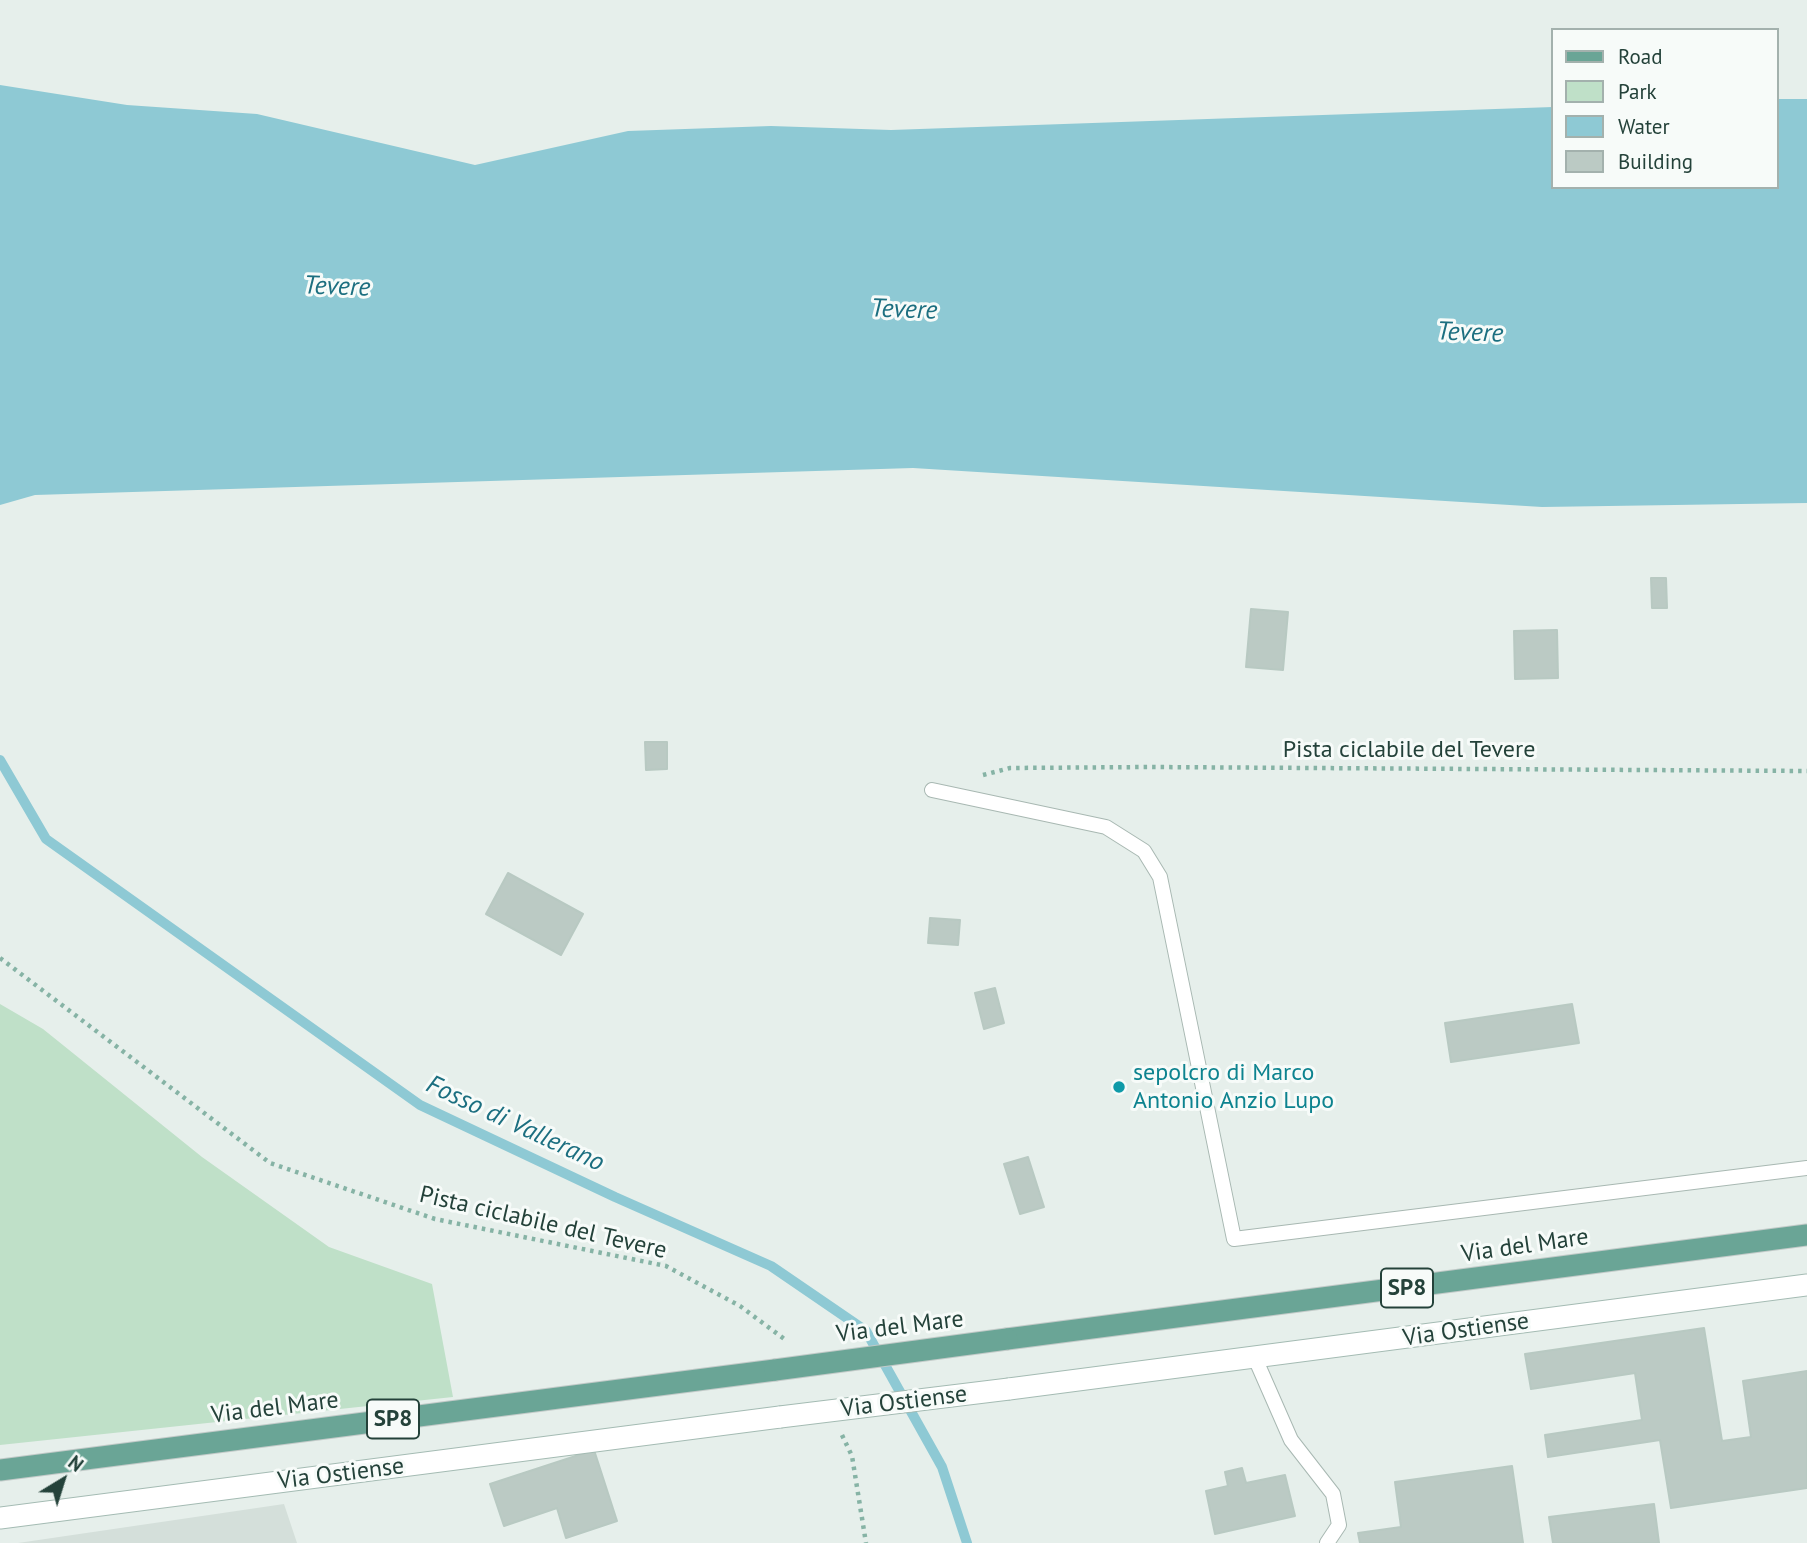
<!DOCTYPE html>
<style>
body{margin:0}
#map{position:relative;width:1807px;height:1543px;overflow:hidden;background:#e6efeb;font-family:"PT Sans",sans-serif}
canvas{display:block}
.legend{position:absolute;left:1551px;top:28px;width:228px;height:161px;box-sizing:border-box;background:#f7fbf9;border:2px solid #a3b1ad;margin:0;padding:9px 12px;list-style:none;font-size:21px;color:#24423a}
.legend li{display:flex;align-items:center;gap:14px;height:35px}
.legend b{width:35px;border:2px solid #a3b1ad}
.north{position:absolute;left:28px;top:1445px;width:70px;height:70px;-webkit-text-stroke:5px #f7fbf9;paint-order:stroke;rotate:38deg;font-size:19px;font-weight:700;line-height:28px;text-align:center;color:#24423a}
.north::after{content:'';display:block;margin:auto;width:24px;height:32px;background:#24423a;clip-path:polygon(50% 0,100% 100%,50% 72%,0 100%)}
</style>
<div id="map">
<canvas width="1807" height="1543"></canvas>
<ul class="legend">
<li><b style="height:9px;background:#6aa596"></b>Road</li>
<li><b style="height:19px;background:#bfe0c8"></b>Park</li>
<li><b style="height:19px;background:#8ec9d4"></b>Water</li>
<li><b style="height:19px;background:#bbcac4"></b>Building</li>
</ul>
<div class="north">N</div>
</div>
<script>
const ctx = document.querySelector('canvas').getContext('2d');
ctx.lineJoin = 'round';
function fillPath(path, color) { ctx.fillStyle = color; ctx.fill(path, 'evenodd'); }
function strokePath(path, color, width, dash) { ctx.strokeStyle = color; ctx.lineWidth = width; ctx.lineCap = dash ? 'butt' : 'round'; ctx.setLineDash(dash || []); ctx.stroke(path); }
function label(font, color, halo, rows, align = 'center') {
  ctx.font = font + ' "PT Sans",sans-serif'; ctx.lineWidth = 6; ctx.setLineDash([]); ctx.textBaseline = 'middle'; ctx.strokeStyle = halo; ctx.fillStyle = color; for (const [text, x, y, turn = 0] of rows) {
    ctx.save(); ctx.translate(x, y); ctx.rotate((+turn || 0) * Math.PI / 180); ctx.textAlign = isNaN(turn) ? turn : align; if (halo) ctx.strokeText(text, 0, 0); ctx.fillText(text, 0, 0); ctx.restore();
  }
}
fillPath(new Path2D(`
 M 284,1504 L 297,1543 L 18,1543 Z`), '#d4dfda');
fillPath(new Path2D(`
 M 0,1004 L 43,1029 L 202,1157 L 329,1247 L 432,1284 L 453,1397 L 0,1445 Z`), '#bfe0c8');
fillPath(new Path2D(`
 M 0,85 L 127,105 L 257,114 L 475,165 L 628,131 L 771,126 L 891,130 L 1553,107 L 1553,187 L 1777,187 L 1777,99 L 1807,99 L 1807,503 L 1542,507 L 913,468 L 35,495 L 0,505 Z`), '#8ec9d4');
strokePath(new Path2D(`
 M 0,760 L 46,839 L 420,1105 L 615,1197 L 771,1266 L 866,1331 L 942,1467 L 967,1543`), '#8ec9d4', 10);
const building = new Path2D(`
 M 1651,578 L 1666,578 L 1667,608 L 1652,608 Z
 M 1251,609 L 1288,612 L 1283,670 L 1246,667 Z
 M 1557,630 L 1558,678 L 1515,679 L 1514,631 Z
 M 645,742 L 667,742 L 667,769 L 646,770 Z
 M 508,873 L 583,914 L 561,955 L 486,914 Z
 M 930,918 L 960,920 L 958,945 L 928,943 Z
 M 995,988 L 1004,1023 L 984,1029 L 975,993 Z
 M 1572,1004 L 1579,1043 L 1451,1062 L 1445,1023 Z
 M 1028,1157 L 1044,1207 L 1020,1214 L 1004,1164 Z
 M 1704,1328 L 1722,1441 L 1751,1437 L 1743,1381 L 1807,1371 L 1807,1488 L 1671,1508 L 1660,1440 L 1548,1457 L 1545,1435 L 1642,1420 L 1635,1373 L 1531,1389 L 1525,1354 Z
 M 594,1450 L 617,1521 L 566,1538 L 557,1508 L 504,1526 L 490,1484 Z
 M 1512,1466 L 1523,1543 L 1360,1543 L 1358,1533 L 1401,1527 L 1395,1482 Z
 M 1242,1468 L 1246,1483 L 1285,1475 L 1295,1516 L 1215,1534 L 1206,1491 L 1228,1486 L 1225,1472 Z
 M 1654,1504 L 1659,1543 L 1553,1543 L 1549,1517 Z`);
fillPath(building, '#bbcac4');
strokePath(building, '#b8c9c2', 2);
const lane = new Path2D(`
 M 932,790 L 1106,827 L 1144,851 L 1160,877 L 1234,1239 L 1807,1168
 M 1255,1358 L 1291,1440 L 1333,1494 L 1339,1525 L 1327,1543`);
const secondary = new Path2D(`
 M 1009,1389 L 1807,1285
 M 0,1518 L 780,1417`);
const primary = new Path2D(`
 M 1007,1339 L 1807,1235
 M 0,1470 L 775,1370`);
strokePath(lane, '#a8b8b2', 16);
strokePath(secondary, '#a4bbb3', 23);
strokePath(primary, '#c2cac8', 23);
strokePath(new Path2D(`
 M 983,775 L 1010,768 L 1149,767 L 1807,771
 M 0,958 L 270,1163 L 435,1219 L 666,1266 L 740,1306 L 787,1341
 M 842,1435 L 852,1456 L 866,1543`), '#86b3a5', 4.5, [3.5, 5]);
strokePath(lane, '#fff', 14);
strokePath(secondary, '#fff', 21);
strokePath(primary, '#6aa596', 21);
const secondaryBridge = new Path2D(`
 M 780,1417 L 1009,1389`);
const primaryBridge = new Path2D(`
 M 775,1370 L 1007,1339`);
strokePath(secondaryBridge, '#a4bbb3', 23, []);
strokePath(primaryBridge, '#c2cac8', 23, []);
strokePath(secondaryBridge, '#fff', 21);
strokePath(primaryBridge, '#6aa596', 21);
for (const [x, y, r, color] of [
 [1119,1087,7,"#0f9aa8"]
]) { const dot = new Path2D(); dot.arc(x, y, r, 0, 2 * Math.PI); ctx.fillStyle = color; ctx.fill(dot); strokePath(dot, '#f7fbf9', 2.5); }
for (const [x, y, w] of [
 [1407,1288,52],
 [393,1419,52]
]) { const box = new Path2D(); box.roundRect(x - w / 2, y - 19.5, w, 39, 5); ctx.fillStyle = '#f7fbf9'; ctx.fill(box); strokePath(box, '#24423a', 2); }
label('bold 23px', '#24423a', null, [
 ["SP8",1407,1288],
 ["SP8",393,1419]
]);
label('24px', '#24423a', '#f7fbf9', [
 ["Pista ciclabile del Tevere",1409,750],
 ["Pista ciclabile del Tevere",543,1223,13],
 ["Via del Mare",1525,1246,-8],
 ["Via del Mare",900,1327,-7],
 ["Via Ostiense",1466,1330,-8],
 ["Via Ostiense",904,1402,-7],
 ["Via del Mare",275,1408,-7],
 ["Via Ostiense",341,1474,-7]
]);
label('24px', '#0d838f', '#f7fbf9', [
 ["sepolcro di Marco",1133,1073],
 ["Antonio Anzio Lupo",1133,1101]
], 'left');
label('italic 26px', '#1c6f80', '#f7fbf9', [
 ["Tevere",337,287,2],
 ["Tevere",904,310,2],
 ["Tevere",1470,333,2],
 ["Fosso di Vallerano",515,1124,25]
]);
</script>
